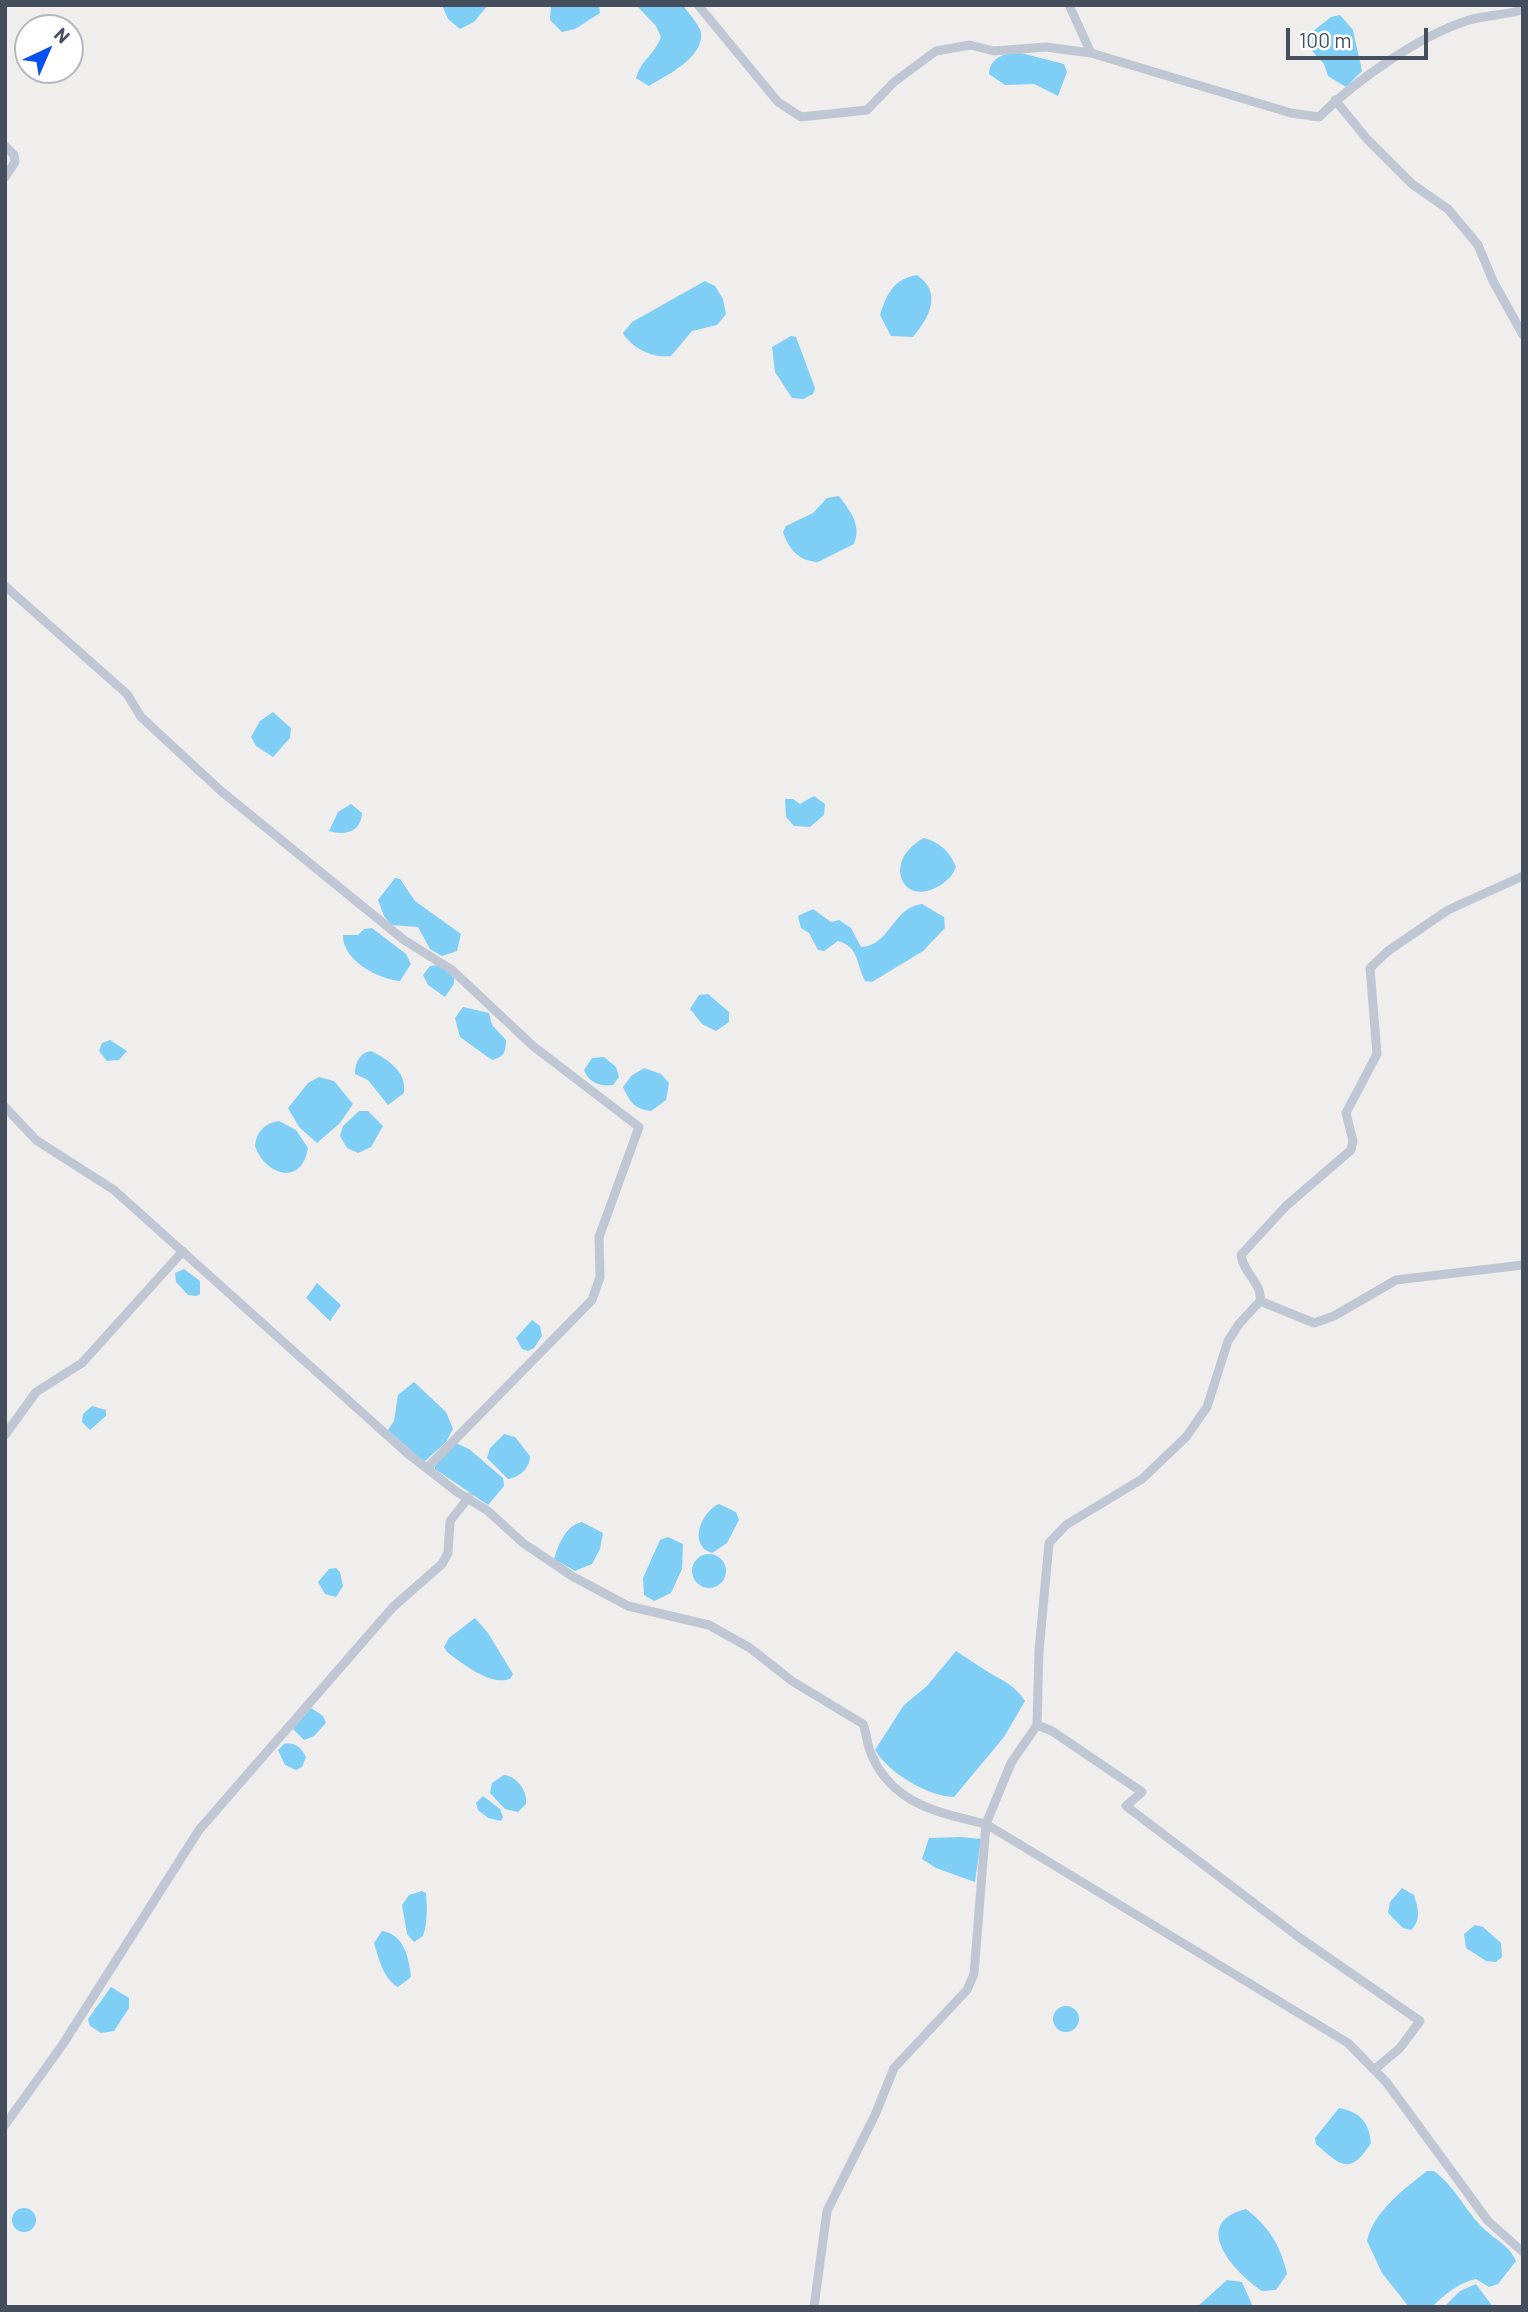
<!DOCTYPE html>
<style>
body{margin:0}
#map{position:relative;width:1528px;height:2312px;overflow:hidden;background:#f0eded;font-family:Barlow,sans-serif}
canvas{display:block}
.frame{position:absolute;inset:0;border:7px solid #444e5d;pointer-events:none}
.north{position:absolute;left:14px;top:14px;width:70px;height:70px;box-sizing:border-box;background:#fff;border:2px solid #b4b8be;border-radius:50%;rotate:44deg;font-size:19px;font-weight:700;line-height:28px;text-align:center;color:#444e5d}
.north::after{content:'';display:block;margin:auto;width:24px;height:32px;background:#0650f1;clip-path:polygon(50% 0,100% 100%,50% 72%,0 100%)}
.scale{position:absolute;left:1286px;top:28px;width:142px;height:32px;box-sizing:border-box;border:4px solid #444e5d;border-top:0;padding-left:9px;font-size:21px;line-height:24px;white-space:nowrap;color:#444e5d;-webkit-text-stroke:5px #fff;paint-order:stroke}
</style>
<div id="map">
<canvas width="1528" height="2312"></canvas>
<div class="frame"></div>
<div class="north">N</div>
<div class="scale">100 m</div>
</div>
<script>
const ctx = document.querySelector('canvas').getContext('2d');
ctx.lineJoin = 'round';
function fillPath(path, color) { ctx.fillStyle = color; ctx.fill(path, 'evenodd'); }
function strokePath(path, color, width, dash) { ctx.strokeStyle = color; ctx.lineWidth = width; ctx.lineCap = dash ? 'butt' : 'round'; ctx.setLineDash(dash || []); ctx.stroke(path); }
fillPath(new Path2D(`
 M 442,5 L 488,5 L 474,22 L 460,29 L 448,19 Z
 M 551,5 L 599,5 L 600,13 L 575,29 L 562,32 L 550,20 Z
 M 636,5 L 683,5 C 688,13 700,25 701,33 C 704,58 665,76 649,86 L 636,78 C 641,60 655,54 661,37 L 656,26 Z
 M 1340,15 L 1353,30 L 1362,71 L 1346,87 L 1328,76 L 1324,64 L 1302,40 L 1331,17 Z
 M 1017,52 L 1064,64 L 1067,72 L 1058,96 L 1034,84 L 1005,85 L 989,74 C 990,58 1003,54 1017,52 Z
 M 917,275 C 943,293 929,318 913,337 L 891,336 L 880,315 C 887,293 894,279 917,275 Z
 M 705,281 L 715,286 L 723,299 L 726,314 L 717,325 L 692,331 L 671,356 C 654,359 631,348 623,333 L 632,322 Z
 M 791,336 L 796,337 L 815,388 L 813,394 L 803,399 L 792,398 L 775,372 L 772,347 Z
 M 839,496 C 850,511 862,525 854,544 L 818,562 C 798,561 789,549 783,532 L 786,526 L 813,513 L 827,498 Z
 M 273,712 L 291,728 L 290,738 L 273,757 L 256,746 L 251,737 L 260,721 Z
 M 814,796 L 825,804 L 824,815 L 810,827 L 794,826 L 786,817 L 785,799 L 793,799 L 800,804 Z
 M 351,804 L 362,813 C 361,832 345,836 329,831 L 338,812 Z
 M 924,838 C 940,843 949,850 956,867 C 953,875 949,879 942,884 C 902,911 881,860 924,838 Z
 M 395,878 L 400,879 L 415,901 L 461,934 L 457,951 L 442,956 L 430,949 L 418,927 L 391,925 L 384,916 L 378,900 Z
 M 922,904 L 944,917 L 945,928 L 923,951 L 872,982 L 865,981 C 856,963 859,947 838,941 L 824,951 L 818,950 L 809,933 L 801,928 L 798,916 L 813,909 L 831,922 L 839,920 L 851,928 L 861,947 C 890,946 893,907 922,904 Z
 M 372,928 L 406,954 L 411,964 L 400,981 C 378,979 342,960 343,935 L 358,935 L 364,929 Z
 M 439,965 L 454,978 L 454,984 L 445,997 L 428,985 L 423,975 L 430,966 Z
 M 708,994 L 729,1012 L 729,1022 L 716,1031 L 702,1024 L 690,1009 L 699,995 Z
 M 463,1007 L 489,1013 L 492,1025 L 506,1040 C 506,1052 504,1057 492,1060 L 460,1037 L 455,1018 Z
 M 110,1040 L 127,1051 L 119,1060 L 107,1061 L 99,1051 L 102,1043 Z
 M 371,1051 C 389,1060 407,1072 404,1093 L 388,1105 L 368,1080 L 355,1074 C 355,1063 359,1053 371,1051 Z
 M 604,1057 L 616,1067 L 619,1077 L 613,1085 C 600,1087 588,1082 584,1070 L 592,1058 Z
 M 644,1068 L 661,1074 L 669,1083 L 666,1100 L 651,1111 C 634,1109 630,1102 623,1087 L 631,1076 Z
 M 319,1077 L 334,1081 L 353,1104 L 340,1123 L 317,1143 L 299,1127 L 288,1108 L 308,1083 Z
 M 359,1111 L 368,1111 L 383,1126 L 371,1147 L 358,1153 L 347,1148 L 340,1136 L 343,1126 Z
 M 279,1121 L 296,1130 L 308,1148 C 302,1187 265,1175 255,1146 C 256,1132 265,1123 279,1121 Z
 M 184,1269 L 200,1281 L 200,1294 L 196,1296 L 188,1295 L 176,1282 L 175,1273 Z
 M 317,1283 L 341,1305 L 330,1321 L 306,1298 Z
 M 532,1320 L 540,1326 L 542,1336 L 534,1348 L 528,1351 L 522,1349 L 516,1338 Z
 M 414,1382 L 446,1412 L 453,1429 L 446,1442 L 424,1462 L 388,1430 L 394,1421 L 398,1395 Z
 M 92,1406 L 106,1410 L 106,1416 L 90,1430 L 82,1422 L 83,1414 Z
 M 504,1434 L 515,1437 L 530,1456 C 530,1468 520,1477 508,1479 L 487,1458 L 490,1448 Z
 M 456,1443 L 469,1449 L 503,1478 L 504,1486 L 488,1505 L 435,1469 L 435,1465 Z
 M 719,1504 L 736,1512 L 739,1520 L 727,1543 L 712,1553 C 687,1545 702,1511 719,1504 Z
 M 582,1522 L 603,1533 L 600,1549 L 592,1564 L 575,1571 L 554,1559 C 559,1544 565,1526 582,1522 Z
 M 668,1537 L 683,1544 L 682,1569 L 671,1593 L 654,1601 L 644,1595 L 643,1578 L 660,1540 Z
 M692 1571a17 17 0 1 1 34 0a17 17 0 1 1-34 0Z
 M 336,1568 L 340,1572 L 343,1586 L 336,1597 L 325,1594 L 318,1582 L 329,1569 Z
 M 475,1618 L 488,1633 L 513,1674 L 510,1679 C 490,1686 463,1664 447,1652 L 444,1647 L 449,1638 Z
 M 956,1651 C 966,1657 975,1664 985,1670 C 1002,1681 1013,1683 1025,1701 L 1004,1737 L 954,1797 C 927,1796 889,1773 875,1750 L 904,1705 L 927,1686 Z
 M 311,1708 L 323,1716 L 326,1723 L 314,1736 L 304,1740 L 293,1729 Z
 M 284,1744 C 295,1742 301,1747 306,1757 L 302,1767 L 296,1770 L 285,1765 L 278,1750 Z
 M 504,1775 C 517,1776 528,1792 526,1804 L 518,1812 L 505,1809 L 490,1793 L 492,1783 Z
 M 483,1796 L 500,1809 L 503,1817 L 501,1821 L 488,1818 L 478,1810 L 476,1803 Z
 M 961,1837 L 981,1839 L 975,1882 L 936,1868 L 922,1859 L 929,1838 Z
 M 1402,1888 L 1414,1895 C 1418,1909 1422,1919 1411,1930 L 1403,1928 L 1388,1913 L 1390,1902 Z
 M 422,1891 L 426,1893 C 427,1906 428,1922 423,1936 L 414,1942 L 407,1934 L 402,1905 L 409,1895 Z
 M 1475,1925 L 1483,1927 L 1501,1943 L 1502,1957 L 1496,1962 L 1486,1961 L 1466,1948 L 1464,1934 Z
 M 382,1931 C 404,1934 409,1958 411,1977 L 398,1987 C 384,1980 378,1957 374,1943 Z
 M 111,1987 L 129,1998 L 129,2008 L 114,2031 L 101,2033 L 90,2026 L 88,2019 Z
 M1053 2019a13 13 0 1 1 26 0a13 13 0 1 1-26 0Z
 M 1339,2108 C 1360,2112 1369,2122 1371,2143 C 1350,2176 1341,2166 1316,2144 L 1315,2138 Z
 M 1427,2171 L 1434,2171 C 1455,2187 1464,2208 1481,2226 C 1493,2239 1509,2244 1516,2261 L 1498,2284 L 1489,2287 L 1476,2279 C 1458,2283 1445,2294 1432,2307 L 1409,2307 L 1382,2273 L 1367,2241 C 1374,2211 1403,2190 1427,2171 Z
 M12 2220a12 12 0 1 1 24 0a12 12 0 1 1-24 0Z
 M 1246,2209 C 1269,2227 1281,2246 1287,2274 L 1276,2290 L 1262,2291 C 1234,2272 1189,2223 1246,2209 Z
 M 1227,2280 L 1242,2282 L 1253,2307 L 1197,2307 Z
 M 1476,2284 L 1493,2307 L 1444,2307 L 1460,2291 Z`), '#7ecef5');
strokePath(new Path2D(`
 M 698,5 L 778,102 L 801,117 L 867,110 L 894,82 L 936,51 L 970,45 L 994,51 L 1046,47 L 1091,53 L 1069,5
 M 1091,53 L 1291,113 L 1319,117 C 1356,80 1419,36 1469,20 C 1487,15 1505,15 1523,10
 M 1335,100 L 1367,139 L 1412,184 L 1448,209 L 1478,245 L 1493,281 L 1523,335
 M 5,146 L 14,155 L 15,162 L 5,177
 M 5,586 L 127,694 L 141,717 L 221,791 L 404,940 L 452,970 L 533,1046 L 639,1127 L 599,1237 L 600,1277 L 592,1300 L 427,1468
 M 5,1107 L 36,1140 L 114,1190 L 407,1453 L 457,1492 L 488,1511 L 523,1543 L 572,1576 L 628,1606 L 709,1625 L 750,1648 L 792,1681 L 863,1724 C 867,1734 867,1746 872,1756 C 894,1805 940,1813 986,1824 L 1348,2043 L 1387,2083 L 1488,2221 L 1523,2252
 M 1260,1301 L 1314,1323 L 1334,1316 L 1396,1280 L 1523,1265
 M 5,1435 L 36,1392 L 82,1363 L 183,1251
 M 1037,1725 L 1052,1731 L 1142,1792 L 1126,1806 L 1300,1938 L 1420,2021 L 1400,2048 L 1375,2069
 M 5,2125 L 63,2044 L 199,1830 L 393,1607 L 442,1564 L 448,1553 L 450,1521 L 469,1497
 M 814,2307 L 827,2211 L 875,2115 L 894,2068 L 967,1990 L 974,1974 L 986,1824 L 1011,1763 L 1037,1725 L 1039,1651 L 1049,1543 L 1066,1525 L 1142,1479 L 1186,1437 L 1207,1407 L 1228,1341 L 1239,1324 L 1260,1301 C 1263,1284 1243,1273 1241,1255 L 1286,1206 L 1351,1150 L 1353,1141 L 1346,1113 L 1377,1054 L 1370,968 L 1388,951 L 1448,910 L 1523,876`), '#bfc7d4', 9);
</script>
